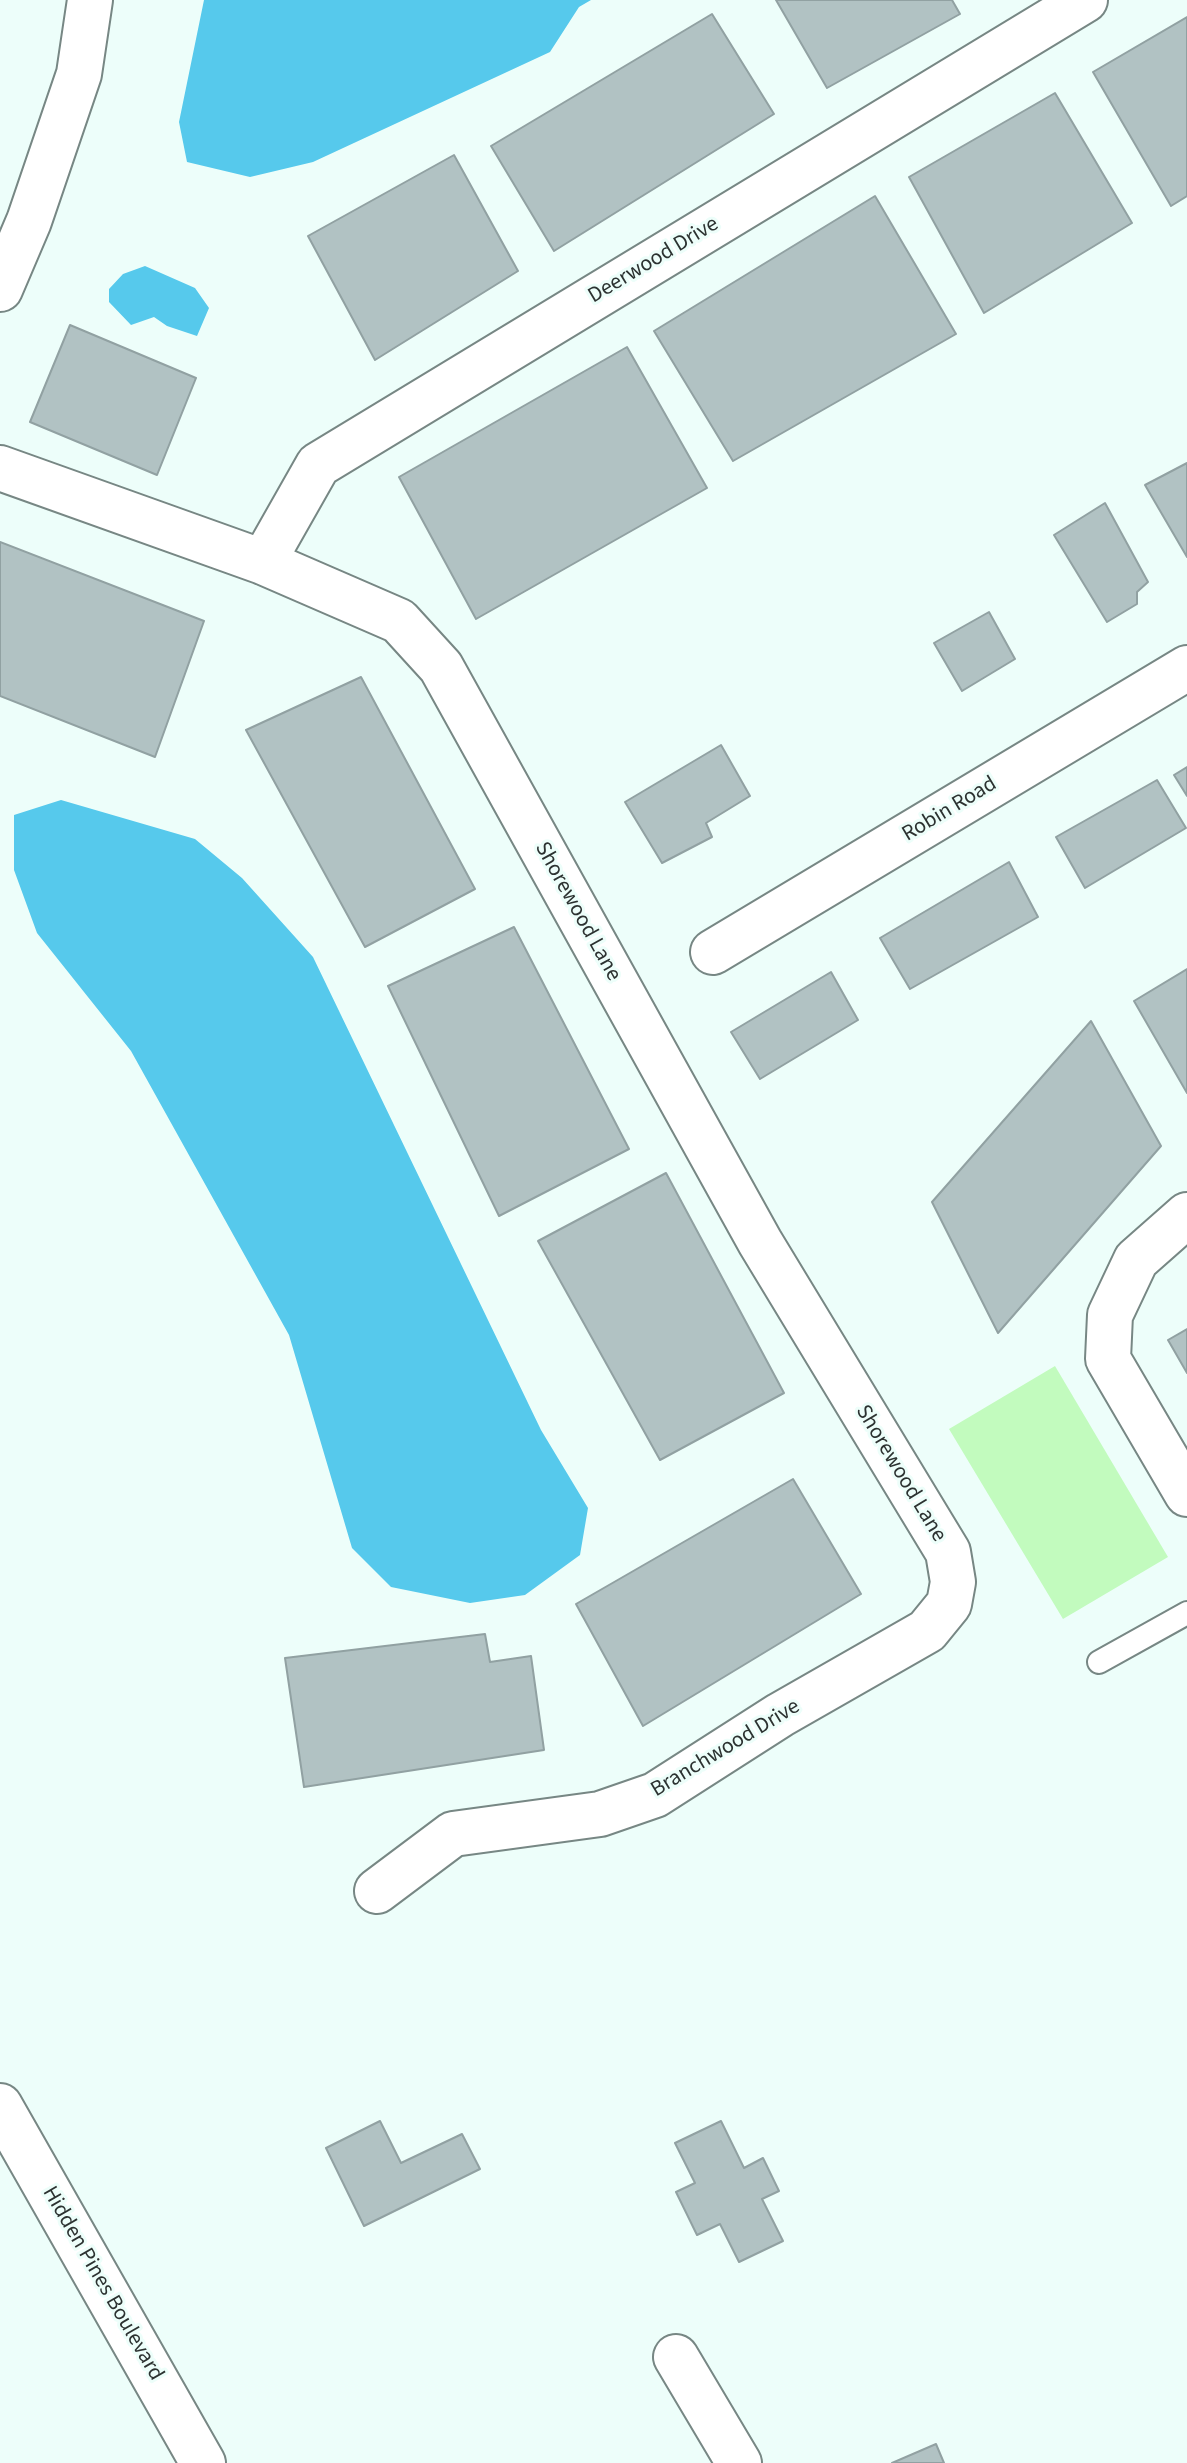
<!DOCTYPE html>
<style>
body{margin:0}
canvas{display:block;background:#edfefa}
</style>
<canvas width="1187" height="2463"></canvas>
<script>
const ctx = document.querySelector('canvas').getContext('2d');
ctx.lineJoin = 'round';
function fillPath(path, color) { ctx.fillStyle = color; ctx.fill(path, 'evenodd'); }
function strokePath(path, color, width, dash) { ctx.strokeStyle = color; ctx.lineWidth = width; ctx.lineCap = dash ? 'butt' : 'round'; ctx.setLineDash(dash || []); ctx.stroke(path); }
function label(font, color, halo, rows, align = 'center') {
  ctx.font = font + ' "Source Sans 3",sans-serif'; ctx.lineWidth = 6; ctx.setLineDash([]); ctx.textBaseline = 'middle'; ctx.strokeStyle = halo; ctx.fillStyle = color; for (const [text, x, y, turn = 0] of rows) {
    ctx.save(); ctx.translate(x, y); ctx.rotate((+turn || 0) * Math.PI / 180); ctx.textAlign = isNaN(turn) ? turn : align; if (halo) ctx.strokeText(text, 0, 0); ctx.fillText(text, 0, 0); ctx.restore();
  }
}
fillPath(new Path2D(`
 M 1055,1366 L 1168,1557 L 1063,1619 L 949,1429 Z`), '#c2fbbe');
fillPath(new Path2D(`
 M 204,0 L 591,0 L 579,7 L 550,52 L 313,162 L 250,177 L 187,162 L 179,122 Z
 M 145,266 L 195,288 L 209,308 L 197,336 L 167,326 L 154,317 L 131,325 L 109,302 L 109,289 L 123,274 Z
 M 61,800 L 195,839 L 242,878 L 313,957 L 541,1430 L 588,1508 L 580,1555 L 525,1595 L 470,1603 L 391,1587 L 352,1548 L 289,1335 L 131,1051 L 37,933 L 14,870 L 14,815 Z`), '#56c9ec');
const building = new Path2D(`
 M 776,0 L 952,0 L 960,14 L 827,88 Z
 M 712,14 L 774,114 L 554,251 L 491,146 Z
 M 1187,17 L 1187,196 L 1171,206 L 1093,72 Z
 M 1055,93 L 1132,223 L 984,313 L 909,177 Z
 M 454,155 L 518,271 L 375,360 L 308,236 Z
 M 875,196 L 956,334 L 733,461 L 654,331 Z
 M 70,325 L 196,378 L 157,475 L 30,422 Z
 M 627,347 L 707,488 L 476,619 L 399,477 Z
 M 1187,463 L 1187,557 L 1145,485 Z
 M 1105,503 L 1148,582 L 1137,592 L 1137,604 L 1107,622 L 1054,535 Z
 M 0,542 L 204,621 L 155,757 L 0,696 Z
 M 989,612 L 1015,659 L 962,691 L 934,643 Z
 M 361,677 L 475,889 L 365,947 L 246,730 Z
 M 721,745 L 750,796 L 706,823 L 712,837 L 662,863 L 625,802 Z
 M 1187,767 L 1187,796 L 1174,775 Z
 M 1157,780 L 1186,828 L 1085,888 L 1056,837 Z
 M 1009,862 L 1038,917 L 910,989 L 880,938 Z
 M 514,927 L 629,1149 L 499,1216 L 388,986 Z
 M 1187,969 L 1187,1093 L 1134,1001 Z
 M 831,972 L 858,1020 L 760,1079 L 731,1032 Z
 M 1091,1021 L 1161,1146 L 998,1333 L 932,1202 Z
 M 666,1173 L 784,1393 L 660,1460 L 538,1241 Z
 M 1187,1329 L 1187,1373 L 1168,1340 Z
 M 793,1479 L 861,1594 L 643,1726 L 576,1604 Z
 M 485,1634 L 490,1662 L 531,1656 L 544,1750 L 304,1787 L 285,1658 Z
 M 380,2121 L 401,2163 L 462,2134 L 480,2169 L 364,2226 L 326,2148 Z
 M 721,2121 L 744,2168 L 763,2158 L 779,2191 L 762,2199 L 783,2241 L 739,2262 L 720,2224 L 697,2235 L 676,2192 L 695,2183 L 675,2143 Z
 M 936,2444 L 944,2463 L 892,2463 Z`);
fillPath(building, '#b1c2c3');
strokePath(building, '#91a1a2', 2);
const service = new Path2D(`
 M 1099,1662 L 1187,1613`);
const minor = new Path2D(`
 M 0,289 L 29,221 L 79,74 L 90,0
 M 0,468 L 263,562 L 399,621 L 441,667 L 760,1242 L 948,1552 L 953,1582 L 949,1604 L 927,1631 L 780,1715 L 655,1795 L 600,1814 L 453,1834 L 377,1891
 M 263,562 L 318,465 L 1085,0
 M 713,952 L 1187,668
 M 1187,1215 L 1136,1260 L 1110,1315 L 1108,1359 L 1187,1494
 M 0,2106 L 203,2463
 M 676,2357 L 739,2463`);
strokePath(service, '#778784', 26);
strokePath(minor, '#778784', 48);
strokePath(service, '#fff', 22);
strokePath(minor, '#fff', 44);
label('22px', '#2c3231', '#edfefa', [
 ["Deerwood Drive",654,261,-31],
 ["Robin Road",950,810,-31],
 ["Shorewood Lane",577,912,61],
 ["Shorewood Lane",900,1474,59],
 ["Branchwood Drive",726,1749,-31],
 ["Hidden Pines Boulevard",102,2284,60]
]);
</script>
